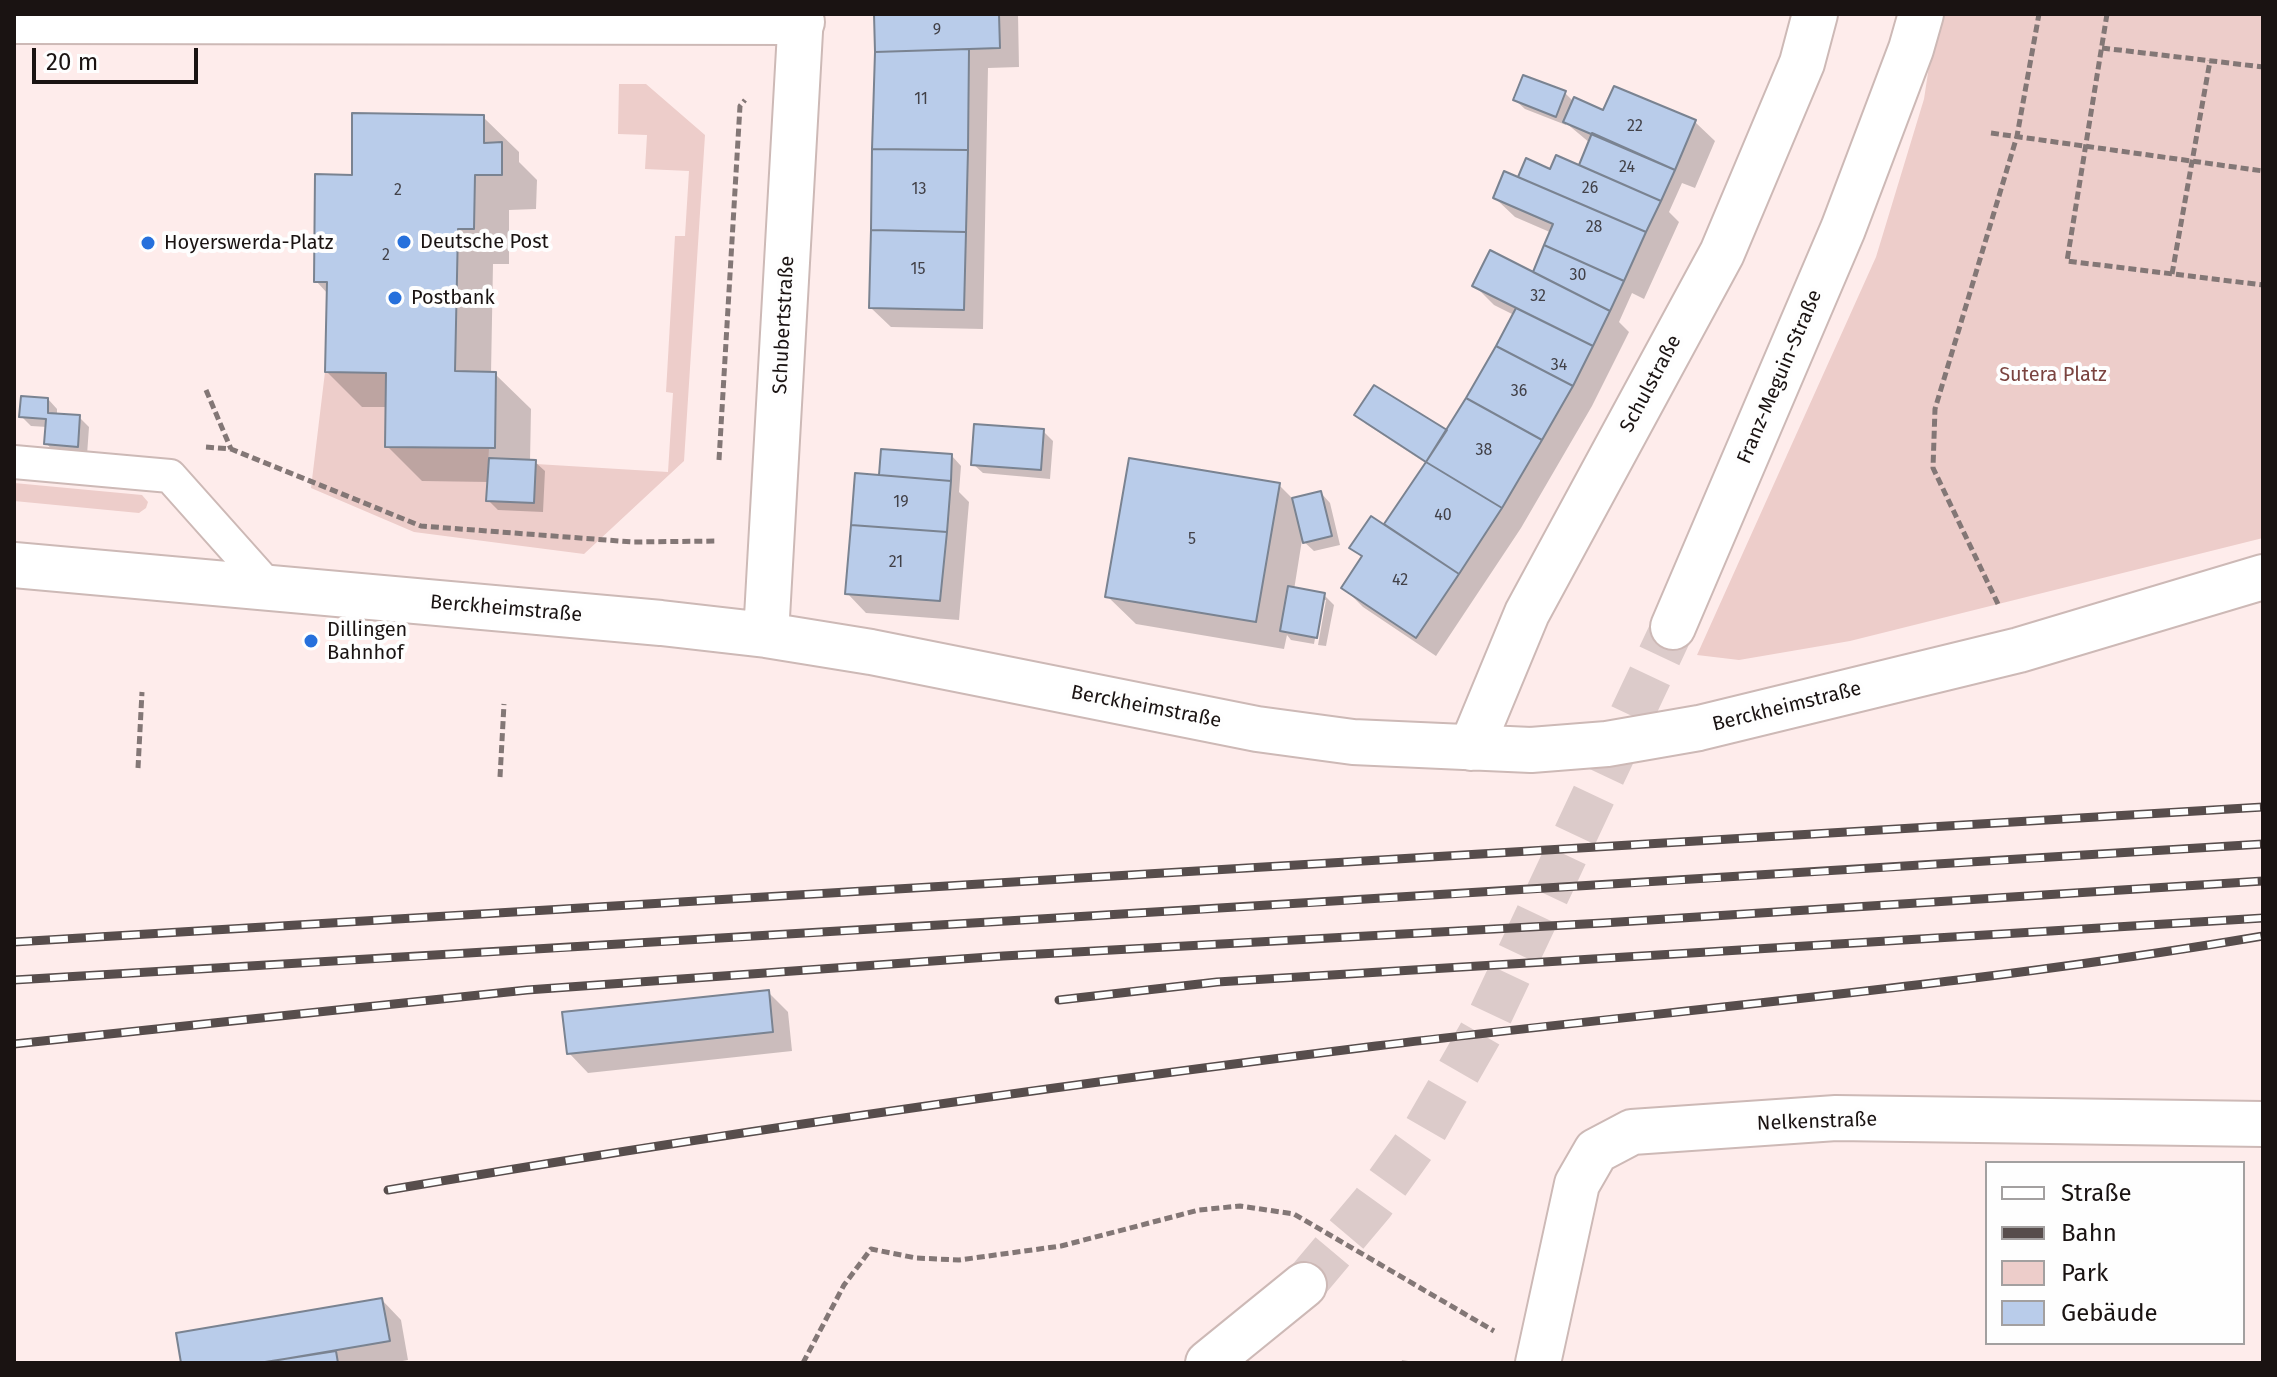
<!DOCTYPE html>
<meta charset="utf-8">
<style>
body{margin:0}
#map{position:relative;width:2277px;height:1377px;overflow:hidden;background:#feeceb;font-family:"Fira Sans",sans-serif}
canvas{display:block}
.frame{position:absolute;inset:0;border:16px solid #1a1312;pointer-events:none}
.legend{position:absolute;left:1985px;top:1161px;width:260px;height:184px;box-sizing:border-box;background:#fefefe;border:2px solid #a3a0a0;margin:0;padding:10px 14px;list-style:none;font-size:24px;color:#1a1312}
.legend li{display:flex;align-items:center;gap:16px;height:40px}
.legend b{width:40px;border:2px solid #a3a0a0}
.scale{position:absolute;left:32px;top:48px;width:166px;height:36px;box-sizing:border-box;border:4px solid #1a1312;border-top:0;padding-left:10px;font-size:24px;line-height:28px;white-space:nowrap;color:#1a1312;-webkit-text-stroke:6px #fefefe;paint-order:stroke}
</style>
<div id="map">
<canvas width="2277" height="1377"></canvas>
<div class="frame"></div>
<ul class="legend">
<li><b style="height:10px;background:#fff"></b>Straße</li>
<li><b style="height:10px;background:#574d4c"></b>Bahn</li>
<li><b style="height:22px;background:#edcdca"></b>Park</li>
<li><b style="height:22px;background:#b9ccea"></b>Gebäude</li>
</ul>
<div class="scale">20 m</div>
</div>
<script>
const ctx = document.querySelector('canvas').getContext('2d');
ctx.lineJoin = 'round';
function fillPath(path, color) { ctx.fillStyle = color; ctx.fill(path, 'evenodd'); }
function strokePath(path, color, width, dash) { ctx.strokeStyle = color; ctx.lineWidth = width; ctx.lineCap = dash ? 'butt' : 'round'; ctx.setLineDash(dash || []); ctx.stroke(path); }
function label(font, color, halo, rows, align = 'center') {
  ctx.font = font + ' "Fira Sans",sans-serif'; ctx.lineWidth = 8; ctx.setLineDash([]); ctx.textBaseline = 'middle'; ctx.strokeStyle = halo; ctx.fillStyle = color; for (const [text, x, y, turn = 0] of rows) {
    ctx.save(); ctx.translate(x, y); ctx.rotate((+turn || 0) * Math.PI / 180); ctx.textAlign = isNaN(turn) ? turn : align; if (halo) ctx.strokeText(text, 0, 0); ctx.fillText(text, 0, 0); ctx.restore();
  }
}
fillPath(new Path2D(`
 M 1937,14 L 2263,14 L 2263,538 L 1850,641 L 1739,660 L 1697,655 L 1876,257 L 1924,99 Z
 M 619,84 L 646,84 L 705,135 L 684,461 L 584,554 L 414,532 L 311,488 L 325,372 L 386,373 L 385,447 L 489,448 L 486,500 L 534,503 L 536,464 L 668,472 L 673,393 L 666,392 L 675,236 L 685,236 L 689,171 L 645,169 L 647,135 L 618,134 Z
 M 14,483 L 142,495 L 148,502 L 146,508 L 139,513 L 14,501 Z`), '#edcdca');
fillPath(new Path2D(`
 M 876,14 L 1018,14 L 1019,67 L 988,68 L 983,329 L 891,327 L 871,308 Z
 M 1565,93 L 1574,102 L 1605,113 L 1695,122 L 1715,141 L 1695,188 L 1682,183 L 1669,212 L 1679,222 L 1644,299 L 1632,293 L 1619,322 L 1629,332 L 1592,406 L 1521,528 L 1436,656 L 1363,607 L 1344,588 L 1363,559 L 1352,547 L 1384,527 L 1427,464 L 1366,424 L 1357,415 L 1447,433 L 1514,315 L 1494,305 L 1474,285 L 1541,278 L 1552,233 L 1515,217 L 1495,198 L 1519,180 L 1527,161 L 1551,171 L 1580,168 L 1590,143 L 1566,123 L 1566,125 L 1525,109 L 1515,100 Z
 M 483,117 L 519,152 L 519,162 L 537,180 L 536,209 L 509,210 L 509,264 L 493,264 L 491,374 L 495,374 L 531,409 L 530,461 L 535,462 L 545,471 L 543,512 L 498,510 L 488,500 L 489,482 L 422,481 L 387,446 L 388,407 L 362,407 L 327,372 L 328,294 L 316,281 L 354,177 Z
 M 48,399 L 57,409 L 57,416 L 79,417 L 89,427 L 87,455 L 55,453 L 46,443 L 47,427 L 31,426 L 21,416 Z
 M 1043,431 L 1053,441 L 1050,479 L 983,473 L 973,464 Z
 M 952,456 L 961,466 L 959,492 L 969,502 L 959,620 L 866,613 L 847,593 L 881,477 Z
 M 1279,485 L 1294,500 L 1321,493 L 1330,503 L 1340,545 L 1314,551 L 1302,540 L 1294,590 L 1324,595 L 1334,605 L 1326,646 L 1318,645 L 1326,600 L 1322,600 L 1314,644 L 1291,640 L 1287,635 L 1284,649 L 1136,624 L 1107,596 Z
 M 768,992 L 788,1012 L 792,1051 L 588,1073 L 569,1053 Z
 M 382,1300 L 401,1320 L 408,1360 L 392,1363 L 183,1363 Z
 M 1402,1360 L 1421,1363 L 1401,1363 Z`), '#0003');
const building = new Path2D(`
 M 874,14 L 999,14 L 1000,48 L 875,52 Z
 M 969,49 L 968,150 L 872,149 L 875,52 Z
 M 1523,75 L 1566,91 L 1556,117 L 1513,100 Z
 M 1614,86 L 1696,120 L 1675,170 L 1563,122 L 1574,97 L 1603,110 Z
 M 352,113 L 484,115 L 484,143 L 502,142 L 502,175 L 475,175 L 474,229 L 458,229 L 455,371 L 496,372 L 495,448 L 385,447 L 386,373 L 325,372 L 327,282 L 314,282 L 315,174 L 352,175 Z
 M 1592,133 L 1675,170 L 1661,201 L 1579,165 Z
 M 872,149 L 968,150 L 966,232 L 871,230 Z
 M 1556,155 L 1661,201 L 1646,232 L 1518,177 L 1526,158 L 1550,169 Z
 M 1504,171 L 1646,232 L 1624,281 L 1544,245 L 1553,224 L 1493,198 Z
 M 871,230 L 966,232 L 964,310 L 869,308 Z
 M 1544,245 L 1624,281 L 1610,311 L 1533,272 Z
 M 1490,250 L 1610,311 L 1593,346 L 1472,286 Z
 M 1516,308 L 1593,346 L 1573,386 L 1496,346 Z
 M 1496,346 L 1573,386 L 1542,440 L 1466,398 Z
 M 1374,385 L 1447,430 L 1426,462 L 1354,415 Z
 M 21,396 L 48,398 L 48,413 L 80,415 L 78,447 L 44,444 L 46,419 L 19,417 Z
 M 1466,398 L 1542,440 L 1502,508 L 1426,462 Z
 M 974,424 L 1044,429 L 1041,470 L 971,465 Z
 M 881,449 L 952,454 L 951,481 L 879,475 Z
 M 489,458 L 536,460 L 534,503 L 486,501 Z
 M 1129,458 L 1280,483 L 1256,622 L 1105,597 Z
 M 1426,462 L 1502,508 L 1459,574 L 1384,524 Z
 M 855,473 L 951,481 L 947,532 L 851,525 Z
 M 1321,491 L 1332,536 L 1303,543 L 1292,498 Z
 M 1371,516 L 1459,574 L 1416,638 L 1341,588 L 1362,556 L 1349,548 Z
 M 851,525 L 947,532 L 940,601 L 845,594 Z
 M 1288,586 L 1325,593 L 1317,638 L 1280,631 Z
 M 769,990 L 773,1032 L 567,1054 L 562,1012 Z
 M 382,1298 L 390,1341 L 261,1363 L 181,1363 L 176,1333 Z
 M 336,1351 L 338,1363 L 266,1363 L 265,1362 Z`);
fillPath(building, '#b9ccea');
strokePath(building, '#7a8391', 2);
strokePath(new Path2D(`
 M 1304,1285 L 1373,1203 L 1424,1132 L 1488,1020 L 1673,627`), '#dccbca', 44, [44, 22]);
const lane = new Path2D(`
 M 14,462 L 170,476 L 269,587`);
const street = new Path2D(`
 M 14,21 L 802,22
 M 14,565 L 661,623 L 766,635 L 871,652 L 1257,729 L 1353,742 L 1531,750 L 1607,744 L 1699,728 L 2019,650 L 2263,577
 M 766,635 L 801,14
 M 1471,748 L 1527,613 L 1722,253 L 1802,63 L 1815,14
 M 1538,1363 L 1577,1184 L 1596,1151 L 1632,1132 L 1836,1118 L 2263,1124`);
const secondary = new Path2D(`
 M 1673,627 L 1843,229 L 1911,49 L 1921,14
 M 1208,1363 L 1304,1285`);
strokePath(lane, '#cdb9b6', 36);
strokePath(street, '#cdb9b6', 48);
strokePath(secondary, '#cdb9b6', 48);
strokePath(new Path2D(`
 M 2107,14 L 2067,261 L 2263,285
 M 2102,48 L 2263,67
 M 1991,133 L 2263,171
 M 2172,274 L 2210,61
 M 206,390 L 231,449
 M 206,447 L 231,449 L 421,526 L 633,542 L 717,541
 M 719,460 L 740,106 L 745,100
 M 1998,604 L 1933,468 L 1935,409 L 2017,136 L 2039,14
 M 138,768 L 142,692
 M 500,777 L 504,704
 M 803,1363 L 844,1285 L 871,1249 L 916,1258 L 959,1260 L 1061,1246 L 1199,1210 L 1240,1206 L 1294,1214 L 1494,1331`), '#837776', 5, [8, 4]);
strokePath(lane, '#fff', 32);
strokePath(street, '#fff', 44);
strokePath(secondary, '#fff', 44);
const rail = new Path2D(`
 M 14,942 L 2263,807
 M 14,980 C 764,936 1513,891 2263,844
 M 1059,1000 L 1217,982 L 2263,918
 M 14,1044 L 527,990 L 1003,956 L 1603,923 L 2263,881
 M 388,1190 C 717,1134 1046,1087 1376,1046 C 1672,1010 1969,986 2263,936`);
strokePath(rail, '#574d4c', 9);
strokePath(rail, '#fefefe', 6, [18]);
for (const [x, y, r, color] of [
 [404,242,8,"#2670dc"],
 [148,243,8,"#2670dc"],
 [395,298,8,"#2670dc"],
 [311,641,8,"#2670dc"]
]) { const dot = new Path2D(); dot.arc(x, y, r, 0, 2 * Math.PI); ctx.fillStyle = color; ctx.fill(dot); strokePath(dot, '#fefefe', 3); }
label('16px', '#424148', null, [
 ["9",937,31],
 ["11",921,100],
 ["22",1635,127],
 ["24",1627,168],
 ["26",1590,189],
 ["13",919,190],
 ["2",398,191],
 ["28",1594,228],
 ["2",386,256],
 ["15",918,270],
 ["30",1578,276],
 ["32",1538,297],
 ["34",1559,366],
 ["36",1519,392],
 ["38",1484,451],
 ["19",901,503],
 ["40",1443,516],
 ["5",1192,540],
 ["21",896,563],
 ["42",1400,581]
]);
label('20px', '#1a1312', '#fefefe', [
 ["Deutsche Post",420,242],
 ["Hoyerswerda-Platz",164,243],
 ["Postbank",411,298],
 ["Dillingen",327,630],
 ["Bahnhof",327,653]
], 'left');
label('20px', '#1a1312', '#fefefe', [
 ["Schubertstraße",784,325,-87],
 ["Franz-Meguin-Straße",1780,377,-67],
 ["Schulstraße",1651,384,-62],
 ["Berckheimstraße",506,609,5],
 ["Berckheimstraße",1146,707,11],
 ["Berckheimstraße",1787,707,-14],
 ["Nelkenstraße",1817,1122,-2]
]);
label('20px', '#7a433f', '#fefefe', [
 ["Sutera Platz",2053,375]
]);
</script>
